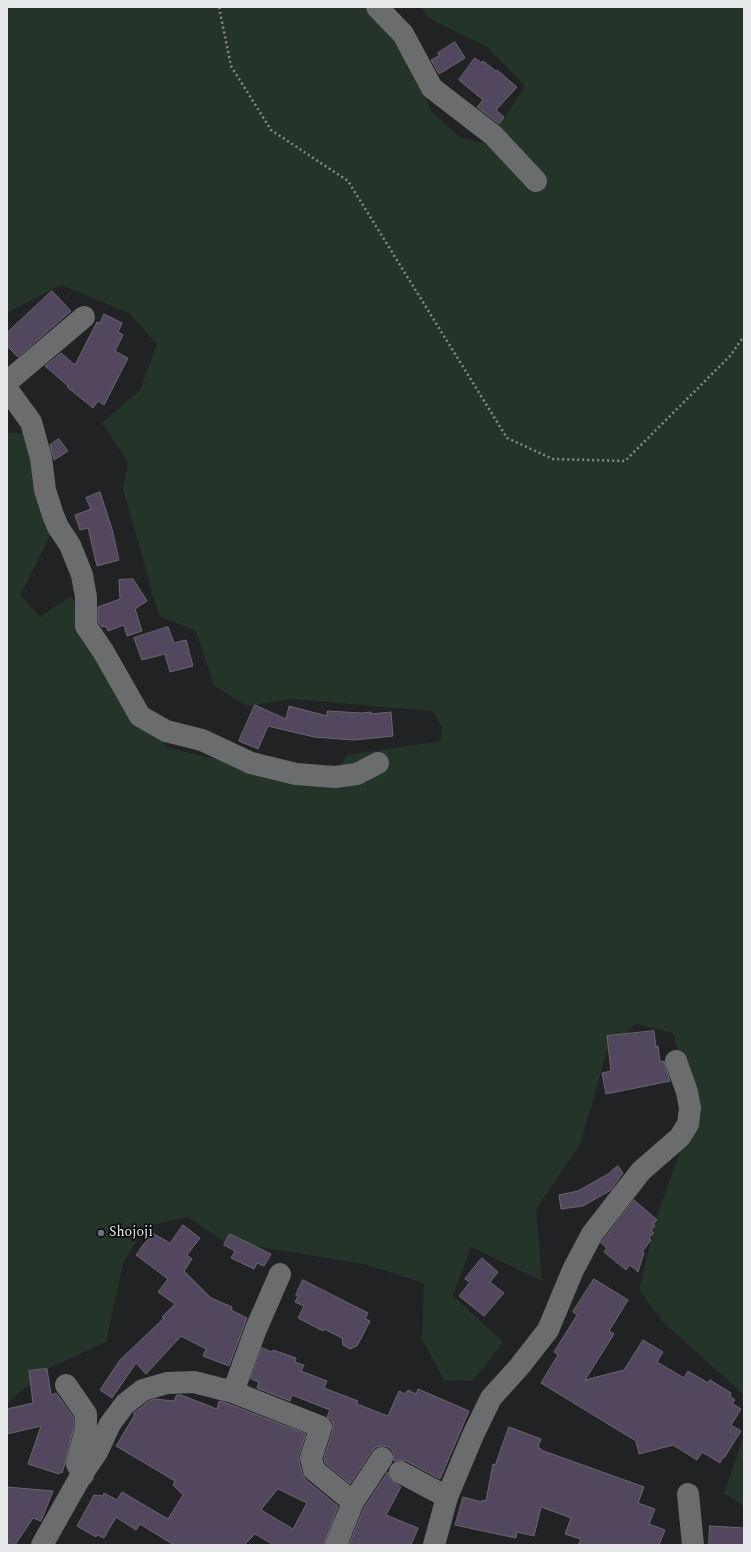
<!DOCTYPE html>
<style>
body{margin:0}
#map{position:relative;width:751px;height:1552px;overflow:hidden;background:#202224;font-family:Spectral,serif}
canvas{display:block}
.frame{position:absolute;inset:0;border:8px solid #e7e8e9;pointer-events:none}
</style>
<div id="map">
<canvas width="751" height="1552"></canvas>
<div class="frame"></div>
</div>
<script>
const ctx = document.querySelector('canvas').getContext('2d');
ctx.lineJoin = 'round';
function fillPath(path, color) { ctx.fillStyle = color; ctx.fill(path, 'evenodd'); }
function strokePath(path, color, width, dash) { ctx.strokeStyle = color; ctx.lineWidth = width; ctx.lineCap = dash ? 'butt' : 'round'; ctx.setLineDash(dash || []); ctx.stroke(path); }
function label(font, color, halo, rows, align = 'center') {
  ctx.font = font + ' Spectral,serif'; ctx.lineWidth = 3.5; ctx.setLineDash([]); ctx.textBaseline = 'middle'; ctx.strokeStyle = halo; ctx.fillStyle = color; for (const [text, x, y, turn = 0] of rows) {
    ctx.save(); ctx.translate(x, y); ctx.rotate((+turn || 0) * Math.PI / 180); ctx.textAlign = isNaN(turn) ? turn : align; if (halo) ctx.strokeText(text, 0, 0); ctx.fillText(text, 0, 0); ctx.restore();
  }
}
fillPath(new Path2D(`
 M 7,7 L 378,7 L 399,33 L 431,111 L 459,137 L 487,144 L 525,86 L 487,47 L 428,18 L 421,7 L 744,7 L 744,1395 L 663,1322 L 639,1290 L 657,1216 L 695,1109 L 673,1033 L 636,1024 L 607,1051 L 580,1145 L 536,1209 L 542,1281 L 471,1247 L 453,1296 L 503,1342 L 473,1381 L 444,1380 L 422,1339 L 424,1283 L 363,1264 L 223,1241 L 188,1217 L 144,1227 L 123,1264 L 106,1342 L 51,1367 L 7,1403 L 7,433 L 30,433 L 52,531 L 20,595 L 40,617 L 71,596 L 131,682 L 166,747 L 293,778 L 331,783 L 347,755 L 441,741 L 442,727 L 432,711 L 293,699 L 247,706 L 214,686 L 196,631 L 159,616 L 123,489 L 128,463 L 102,423 L 140,390 L 157,344 L 129,313 L 61,285 L 7,313 Z
 M 744,1435 L 744,1506 L 724,1493 Z`), '#253429');
const building = new Path2D(`
 M 455,42 L 465,58 L 439,74 L 431,60 L 439,56 L 438,53 Z
 M 475,58 L 482,63 L 483,61 L 496,71 L 497,70 L 517,87 L 496,110 L 504,117 L 499,124 L 477,107 L 483,100 L 459,80 Z
 M 52,291 L 71,311 L 18,357 L 7,346 L 7,333 Z
 M 104,314 L 122,323 L 118,332 L 123,335 L 115,351 L 128,358 L 104,405 L 98,401 L 93,408 L 67,387 L 68,386 L 45,366 L 61,353 L 75,365 L 97,322 L 100,323 Z
 M 59,439 L 68,451 L 54,460 L 50,445 Z
 M 100,492 L 112,529 L 119,560 L 97,566 L 88,528 L 80,530 L 75,515 L 91,509 L 86,498 Z
 M 133,579 L 147,601 L 135,609 L 142,631 L 127,636 L 124,625 L 108,631 L 105,626 L 102,627 L 98,622 L 98,607 L 120,599 L 119,580 Z
 M 168,627 L 174,643 L 186,640 L 193,666 L 170,672 L 165,654 L 142,660 L 134,638 Z
 M 255,705 L 286,719 L 289,706 L 327,716 L 327,711 L 362,713 L 371,712 L 371,714 L 391,712 L 393,736 L 354,740 L 314,737 L 268,726 L 258,749 L 239,741 Z
 M 654,1031 L 656,1047 L 658,1046 L 660,1062 L 664,1061 L 670,1081 L 606,1094 L 602,1073 L 611,1071 L 607,1036 Z
 M 618,1166 L 623,1173 L 611,1190 L 583,1206 L 561,1209 L 559,1195 L 578,1191 L 608,1174 Z
 M 634,1200 L 657,1220 L 653,1224 L 655,1226 L 651,1231 L 654,1233 L 649,1238 L 651,1240 L 642,1252 L 644,1253 L 638,1272 L 630,1265 L 626,1270 L 604,1252 L 607,1248 L 601,1243 Z
 M 183,1225 L 200,1238 L 187,1255 L 192,1259 L 184,1271 L 211,1298 L 232,1307 L 231,1310 L 247,1318 L 229,1366 L 203,1356 L 206,1349 L 181,1336 L 146,1374 L 136,1363 L 112,1398 L 100,1390 L 120,1360 L 164,1318 L 162,1317 L 175,1304 L 158,1292 L 168,1279 L 136,1255 L 152,1233 L 170,1243 Z
 M 230,1234 L 271,1254 L 264,1266 L 257,1263 L 254,1269 L 231,1258 L 235,1251 L 224,1245 Z
 M 482,1258 L 498,1272 L 490,1282 L 504,1293 L 484,1316 L 459,1296 L 470,1282 L 465,1279 Z
 M 594,1279 L 628,1300 L 609,1331 L 614,1334 L 585,1380 L 624,1370 L 643,1340 L 663,1352 L 657,1362 L 684,1378 L 688,1371 L 708,1383 L 710,1380 L 731,1393 L 730,1396 L 735,1400 L 732,1403 L 741,1409 L 731,1425 L 741,1431 L 724,1458 L 723,1457 L 720,1463 L 702,1452 L 697,1460 L 673,1445 L 639,1454 L 636,1441 L 541,1383 L 558,1355 L 554,1352 L 577,1315 L 573,1312 Z
 M 303,1280 L 368,1313 L 365,1319 L 370,1321 L 357,1346 L 350,1349 L 343,1345 L 342,1338 L 324,1329 L 323,1331 L 298,1318 L 304,1306 L 295,1302 L 298,1296 L 296,1295 Z
 M 262,1348 L 272,1352 L 273,1350 L 296,1358 L 295,1362 L 304,1365 L 301,1371 L 327,1381 L 324,1388 L 358,1401 L 357,1404 L 388,1416 L 399,1391 L 405,1394 L 408,1390 L 416,1394 L 418,1389 L 469,1411 L 440,1479 L 406,1461 L 400,1460 L 394,1461 L 393,1452 L 389,1447 L 382,1446 L 376,1447 L 372,1451 L 350,1484 L 325,1463 L 324,1458 L 333,1430 L 333,1424 L 331,1419 L 327,1417 L 330,1410 L 292,1395 L 290,1401 L 257,1388 L 259,1382 L 251,1379 Z
 M 47,1369 L 51,1395 L 56,1393 L 74,1418 L 74,1426 L 65,1464 L 62,1473 L 60,1472 L 59,1474 L 28,1464 L 41,1426 L 7,1434 L 7,1409 L 33,1403 L 29,1371 Z
 M 177,1395 L 181,1395 L 217,1409 L 219,1401 L 229,1404 L 306,1434 L 299,1455 L 299,1461 L 302,1473 L 306,1480 L 338,1506 L 324,1545 L 274,1545 L 255,1534 L 244,1545 L 174,1545 L 140,1524 L 136,1530 L 116,1517 L 104,1538 L 97,1535 L 96,1537 L 77,1526 L 94,1495 L 103,1496 L 104,1493 L 117,1500 L 122,1492 L 168,1519 L 183,1495 L 173,1485 L 175,1481 L 116,1446 L 134,1416 L 134,1413 L 149,1401 L 155,1399 L 174,1401 ZM 278,1489 L 307,1503 L 293,1529 L 261,1510 Z
 M 509,1427 L 541,1439 L 538,1447 L 541,1449 L 541,1450 L 644,1487 L 638,1503 L 655,1509 L 649,1524 L 665,1530 L 659,1545 L 578,1545 L 581,1539 L 565,1534 L 571,1518 L 541,1507 L 534,1536 L 517,1532 L 516,1538 L 455,1525 L 463,1497 L 482,1502 L 482,1500 L 486,1501 L 493,1464 L 495,1465 Z
 M 388,1472 L 390,1479 L 401,1487 L 386,1515 L 418,1528 L 411,1545 L 349,1545 L 364,1508 Z
 M 7,1487 L 53,1491 L 41,1521 L 33,1518 L 15,1545 L 7,1545 Z
 M 710,1526 L 744,1528 L 744,1545 L 709,1545 Z`);
fillPath(building, '#534760');
strokePath(building, '#69686b', 1);
strokePath(new Path2D(`
 M 219,7 L 231,66 L 271,130 L 348,181 L 507,438 L 553,459 L 625,461 L 730,356 L 744,336`), '#87898a', 2.5, [2, 3]);
strokePath(new Path2D(`
 M 377,7 L 403,34 L 432,88 L 493,135 L 536,181
 M 7,382 L 84,317
 M 7,389 L 31,422 L 41,458 L 45,490 L 53,515 L 58,527 L 70,545 L 82,575 L 86,597 L 86,626 L 103,651 L 140,716 L 166,731 L 202,740 L 251,763 L 296,774 L 335,777 L 357,774 L 378,763
 M 66,1385 L 86,1414 L 86,1428 L 77,1464 L 83,1475
 M 233,1392 L 256,1329 L 280,1274
 M 400,1472 L 447,1497
 M 688,1494 L 693,1545
 M 42,1545 L 82,1474 L 97,1452 L 110,1424 L 125,1404 L 143,1390 L 167,1383 L 194,1382 L 233,1392 L 321,1427 L 311,1458 L 314,1470 L 353,1502
 M 336,1545 L 353,1502 L 382,1458
 M 434,1545 L 447,1497 L 473,1435 L 491,1398 L 519,1367 L 548,1330 L 573,1270 L 592,1234 L 641,1171 L 680,1137 L 688,1124 L 690,1108 L 687,1092 L 676,1061`), '#6a6c6e', 22);
for (const [x, y, r, color] of [
 [101,1233,4,"#6b7280"]
]) { const dot = new Path2D(); dot.arc(x, y, r, 0, 2 * Math.PI); ctx.fillStyle = color; ctx.fill(dot); strokePath(dot, '#0a0b0c', 1.5); }
label('14px', '#e7e8e9', '#0a0b0c', [
 ["Shojoji",109,1233]
], 'left');
</script>
